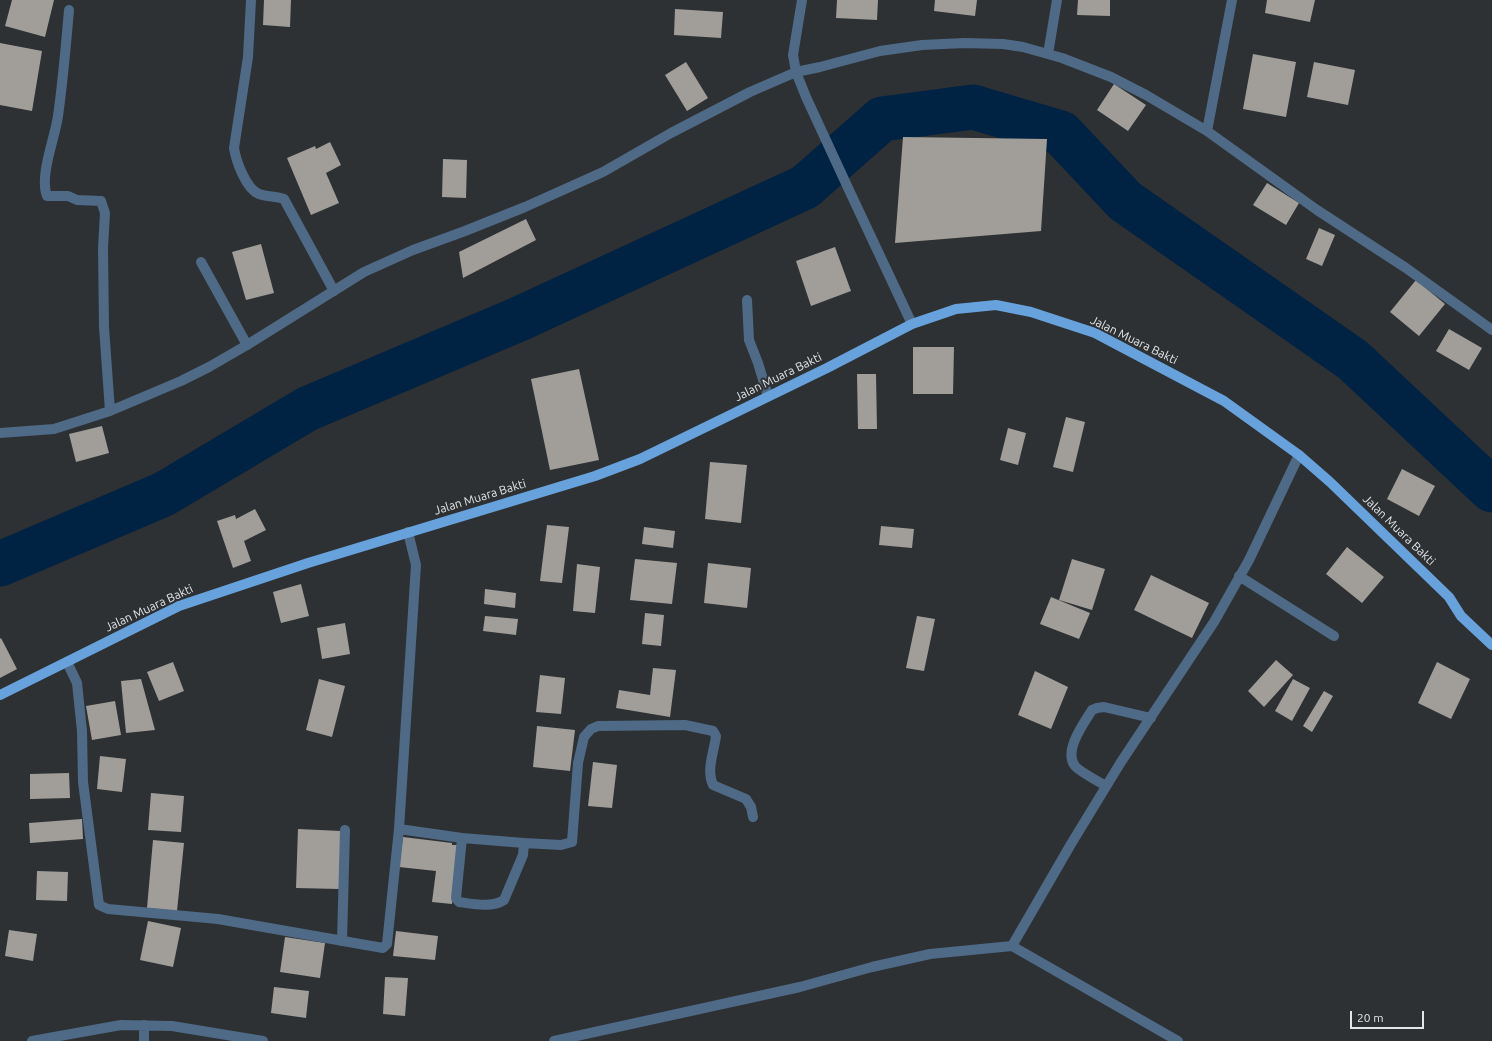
<!DOCTYPE html>
<style>
body{margin:0}
#map{position:relative;width:1492px;height:1041px;overflow:hidden;background:#2d3134;font-family:Ubuntu,sans-serif}
canvas{display:block}
.scale{position:absolute;left:1350px;top:1011px;width:74px;height:18px;box-sizing:border-box;border:2px solid #e3e5e7;border-top:0;padding-left:5px;font-size:12px;line-height:14px;white-space:nowrap;color:#e3e5e7;-webkit-text-stroke:3px #2d3134;paint-order:stroke}
</style>
<div id="map">
<canvas width="1492" height="1041"></canvas>
<div class="scale">20 m</div>
</div>
<script>
const ctx = document.querySelector('canvas').getContext('2d');
ctx.lineJoin = 'round';
function strokePath(path, color, width, dash) { ctx.strokeStyle = color; ctx.lineWidth = width; ctx.lineCap = dash ? 'butt' : 'round'; ctx.setLineDash(dash || []); ctx.stroke(path); }
function fillPath(path, color) { ctx.fillStyle = color; ctx.fill(path, 'evenodd'); }
function label(font, color, halo, rows, align = 'center') {
  ctx.font = font + ' Ubuntu,sans-serif'; ctx.lineWidth = 4; ctx.setLineDash([]); ctx.textBaseline = 'middle'; ctx.strokeStyle = halo; ctx.fillStyle = color; for (const [text, x, y, turn = 0] of rows) {
    ctx.save(); ctx.translate(x, y); ctx.rotate((+turn || 0) * Math.PI / 180); ctx.textAlign = isNaN(turn) ? turn : align; if (halo) ctx.strokeText(text, 0, 0); ctx.fillText(text, 0, 0); ctx.restore();
  }
}
strokePath(new Path2D(`
 M 0,564 L 164,494 L 307,409 L 519,319 L 805,187 L 882,119 L 973,107 L 1061,133 L 1125,201 L 1353,360 L 1492,490`), '#002243', 45);
fillPath(new Path2D(`
 M 12,0 L 54,0 L 45,37 L 5,26 Z
 M 264,0 L 291,0 L 290,27 L 263,25 Z
 M 837,0 L 878,0 L 877,20 L 836,18 Z
 M 935,0 L 977,0 L 975,16 L 934,11 Z
 M 1078,0 L 1110,0 L 1110,16 L 1077,15 Z
 M 1267,0 L 1315,0 L 1310,22 L 1265,13 Z
 M 675,9 L 723,12 L 721,38 L 674,35 Z
 M 0,43 L 42,51 L 32,111 L 0,105 Z
 M 1253,54 L 1296,62 L 1286,117 L 1243,109 Z
 M 686,62 L 708,98 L 687,111 L 665,75 Z
 M 1314,62 L 1355,70 L 1348,105 L 1307,97 Z
 M 1114,84 L 1146,105 L 1128,131 L 1097,110 Z
 M 903,137 L 1047,139 L 1041,231 L 895,243 Z
 M 330,142 L 341,165 L 326,173 L 339,203 L 311,215 L 287,158 L 315,146 L 316,149 Z
 M 443,159 L 467,160 L 466,198 L 442,197 Z
 M 1267,183 L 1299,203 L 1286,225 L 1253,205 Z
 M 526,219 L 536,240 L 463,278 L 459,252 Z
 M 1319,228 L 1335,235 L 1322,266 L 1306,259 Z
 M 261,244 L 274,293 L 246,300 L 232,252 Z
 M 835,247 L 851,291 L 811,306 L 796,261 Z
 M 1416,280 L 1445,304 L 1419,336 L 1390,312 Z
 M 1449,329 L 1482,348 L 1469,370 L 1436,351 Z
 M 913,347 L 954,347 L 953,394 L 913,394 Z
 M 579,369 L 599,460 L 550,470 L 531,379 Z
 M 857,374 L 876,374 L 877,429 L 858,429 Z
 M 1066,417 L 1085,422 L 1073,472 L 1053,467 Z
 M 102,426 L 109,453 L 76,462 L 69,434 Z
 M 1008,428 L 1026,433 L 1018,465 L 1000,460 Z
 M 710,462 L 747,465 L 741,523 L 705,519 Z
 M 1402,469 L 1435,486 L 1419,516 L 1387,499 Z
 M 255,509 L 266,530 L 244,541 L 251,561 L 233,568 L 217,521 L 235,515 L 236,519 Z
 M 547,525 L 569,527 L 562,583 L 540,581 Z
 M 881,526 L 914,529 L 912,548 L 879,545 Z
 M 644,527 L 675,531 L 673,548 L 642,544 Z
 M 1347,547 L 1384,577 L 1362,603 L 1326,574 Z
 M 635,559 L 677,563 L 672,604 L 630,600 Z
 M 1072,559 L 1105,569 L 1092,610 L 1059,600 Z
 M 708,563 L 751,568 L 747,608 L 704,603 Z
 M 577,564 L 600,567 L 595,613 L 573,611 Z
 M 1151,575 L 1209,603 L 1192,638 L 1134,610 Z
 M 301,584 L 309,616 L 281,623 L 273,592 Z
 M 485,589 L 516,593 L 515,608 L 484,604 Z
 M 1051,597 L 1090,613 L 1079,639 L 1040,624 Z
 M 645,613 L 664,615 L 661,646 L 642,644 Z
 M 485,616 L 518,619 L 516,635 L 483,631 Z
 M 917,616 L 935,619 L 924,671 L 906,668 Z
 M 345,623 L 350,654 L 322,659 L 317,628 Z
 M 1,638 L 17,669 L 0,678 L 0,639 Z
 M 1276,660 L 1293,675 L 1264,707 L 1248,691 Z
 M 173,662 L 184,691 L 159,701 L 147,672 Z
 M 1437,662 L 1470,679 L 1451,719 L 1418,703 Z
 M 653,668 L 676,670 L 670,717 L 616,708 L 619,690 L 650,695 Z
 M 1035,671 L 1068,687 L 1051,729 L 1018,715 Z
 M 540,675 L 565,678 L 561,714 L 536,712 Z
 M 141,679 L 155,730 L 126,733 L 121,681 Z
 M 319,679 L 345,686 L 332,737 L 306,730 Z
 M 1293,679 L 1310,688 L 1292,721 L 1275,711 Z
 M 1324,691 L 1333,696 L 1312,732 L 1303,726 Z
 M 115,701 L 121,735 L 92,740 L 86,706 Z
 M 537,726 L 575,730 L 570,771 L 533,767 Z
 M 100,756 L 126,759 L 122,792 L 97,789 Z
 M 593,762 L 617,765 L 612,808 L 588,806 Z
 M 69,773 L 70,798 L 30,799 L 30,774 Z
 M 151,793 L 184,796 L 181,832 L 148,830 Z
 M 82,819 L 83,839 L 30,843 L 29,823 Z
 M 298,829 L 341,831 L 339,889 L 296,888 Z
 M 403,837 L 452,843 L 452,845 L 458,845 L 452,904 L 432,902 L 436,871 L 399,867 Z
 M 153,840 L 184,843 L 177,911 L 147,908 Z
 M 37,871 L 68,872 L 67,901 L 36,900 Z
 M 148,921 L 181,928 L 173,967 L 140,960 Z
 M 9,930 L 37,934 L 33,961 L 5,956 Z
 M 396,931 L 438,936 L 435,960 L 393,956 Z
 M 285,937 L 325,943 L 320,978 L 280,972 Z
 M 385,977 L 408,978 L 405,1016 L 383,1014 Z
 M 274,987 L 309,991 L 306,1018 L 271,1013 Z`), '#a19e9a');
strokePath(new Path2D(`
 M 201,262 L 247,345
 M 342,941 L 345,830`), '#4f6a86', 10);
strokePath(new Path2D(`
 M 251,0 L 248,57 L 234,148 C 236,161 246,189 259,194 C 267,197 276,196 284,199 L 334,291
 M 802,0 L 793,55 L 796,72 L 806,97 L 849,190 L 912,324
 M 69,10 C 66,45 63,81 58,116 C 55,138 39,176 47,196 L 68,196 L 77,200 L 101,201 L 105,213 L 103,248 L 104,327 L 110,411
 M 1048,54 L 1057,0
 M 1207,131 L 1232,0
 M 747,300 L 749,340 L 758,363 L 768,396
 M 0,433 L 54,429 L 110,411 L 181,381 L 209,367 L 247,345 L 364,272 L 413,250 L 465,231 L 525,207 L 603,172 L 671,133 L 750,92 L 796,72 L 820,67 L 880,51 L 922,45 L 964,43 L 1003,44 L 1023,47 L 1062,58 L 1111,77 L 1146,95 L 1207,131 L 1317,210 L 1406,268 L 1492,330
 M 1239,576 L 1334,636
 M 67,662 L 77,683 L 82,731 L 83,782 L 99,905 L 108,909 L 218,919 L 383,948 L 387,944 L 399,829 L 416,565 L 408,532
 M 1106,786 C 1099,782 1079,771 1075,766 C 1063,751 1084,723 1092,710 L 1097,708 L 1104,707 L 1151,718
 M 399,829 L 462,838 L 524,843 L 523,855 L 504,900 C 492,908 473,904 459,902 L 456,898 L 462,838
 M 524,843 L 561,845 L 572,842 L 578,763 L 584,737 L 591,729 L 598,726 L 685,725 L 713,731 L 716,736 C 714,752 706,770 713,785 L 746,799 L 751,807 L 753,817
 M 1012,946 L 1071,844 L 1121,762 L 1214,622 L 1249,560 L 1299,455
 M 32,1041 L 121,1025 L 172,1026 L 263,1041
 M 144,1041 L 144,1025
 M 554,1041 L 800,987 L 872,967 L 930,954 L 1012,946 L 1178,1041`), '#4f6a86', 10);
strokePath(new Path2D(`
 M 0,695 L 179,606 L 308,563 L 595,476 L 640,459 L 827,368 L 912,324 L 956,309 L 996,305 L 1031,312 L 1095,333 L 1224,401 L 1299,455 L 1330,482 L 1449,597 L 1461,616 L 1492,645`), '#68a2dc', 10);
label('12px', '#e3e5e7', '#2d3134', [
 ["Jalan Muara Bakti",1134,340,26],
 ["Jalan Muara Bakti",778,377,-26],
 ["Jalan Muara Bakti",480,497,-17],
 ["Jalan Muara Bakti",1399,530,44],
 ["Jalan Muara Bakti",149,608,-25]
]);
</script>
